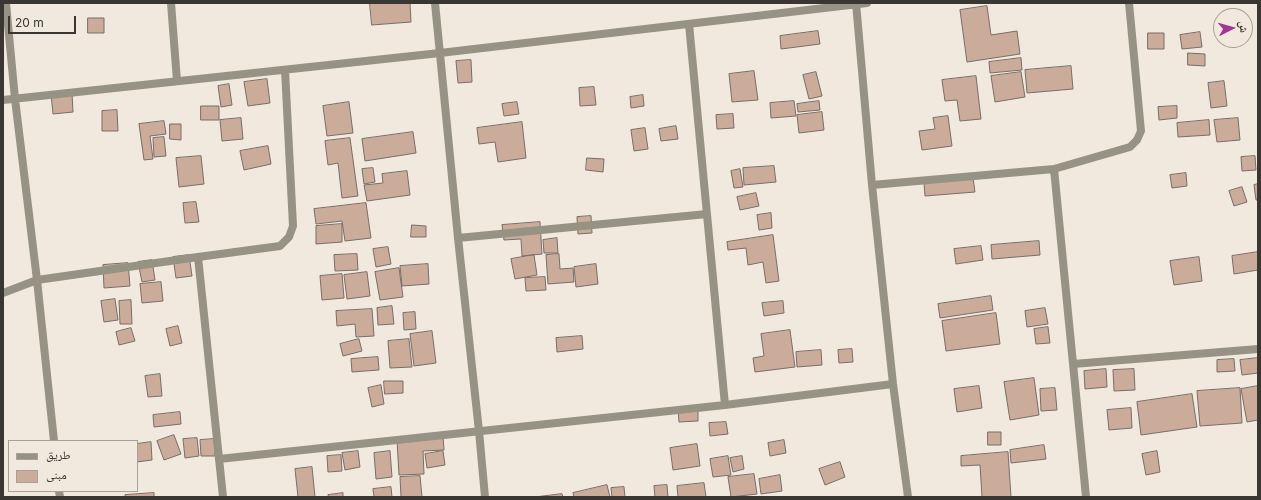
<!DOCTYPE html>
<meta charset="utf-8">
<style>
body{margin:0}
#map{position:relative;width:1261px;height:500px;overflow:hidden;background:#f1e8de;font-family:Inter,"Noto Naskh Arabic",sans-serif}
canvas{display:block}
.frame{position:absolute;inset:0;border:4px solid #3a3632;pointer-events:none}
.legend{position:absolute;left:8px;top:440px;width:130px;height:52px;box-sizing:border-box;background:#f1e8de;border:1px solid #a8a199;margin:0;padding:5px 7px;list-style:none;font-size:12px;color:#3a3632}
.legend li{display:flex;align-items:center;gap:8px;height:20px}
.legend b{width:20px;border:1px solid #a8a199}
.north{position:absolute;left:1213px;top:8px;width:40px;height:40px;box-sizing:border-box;background:#f1e8de;border:1px solid #a8a199;border-radius:50%;rotate:84deg;font-size:11px;font-weight:700;line-height:16px;text-align:center;color:#3a3632}
.north::after{content:'';display:block;margin:auto;width:14px;height:18px;background:#a33695;clip-path:polygon(50% 0,100% 100%,50% 72%,0 100%)}
.scale{position:absolute;left:8px;top:16px;width:68px;height:18px;box-sizing:border-box;border:2px solid #3a3632;border-top:0;padding-left:5px;font-size:12px;line-height:14px;white-space:nowrap;color:#3a3632;-webkit-text-stroke:3px #f1e8de;paint-order:stroke}
</style>
<div id="map">
<canvas width="1261" height="500"></canvas>
<div class="frame"></div>
<ul class="legend">
<li><b style="height:5px;background:#969284"></b>طريق</li>
<li><b style="height:11px;background:#cbac9a"></b>مبنى</li>
</ul>
<div class="north">ش</div>
<div class="scale">20 m</div>
</div>
<script>
const ctx = document.querySelector('canvas').getContext('2d');
ctx.lineJoin = 'round';
function fillPath(path, color) { ctx.fillStyle = color; ctx.fill(path, 'evenodd'); }
function strokePath(path, color, width, dash) { ctx.strokeStyle = color; ctx.lineWidth = width; ctx.lineCap = dash ? 'butt' : 'round'; ctx.setLineDash(dash || []); ctx.stroke(path); }
const building = new Path2D(`
 M 370,3 L 410,3 L 411,22 L 372,25 Z
 M 987,6 L 991,35 L 1017,31 L 1020,54 L 967,62 L 960,10 Z
 M 88,18 L 104,18 L 104,33 L 88,33 Z
 M 818,31 L 820,44 L 781,49 L 780,36 Z
 M 1200,32 L 1202,47 L 1182,49 L 1180,35 Z
 M 1148,33 L 1164,33 L 1164,49 L 1148,49 Z
 M 1188,53 L 1205,54 L 1205,66 L 1188,65 Z
 M 1021,58 L 1022,70 L 990,73 L 989,62 Z
 M 471,60 L 472,82 L 458,83 L 456,61 Z
 M 1071,66 L 1073,89 L 1027,93 L 1025,70 Z
 M 754,71 L 758,100 L 732,102 L 729,74 Z
 M 816,72 L 822,96 L 809,99 L 803,75 Z
 M 1021,72 L 1025,97 L 995,102 L 991,76 Z
 M 976,76 L 981,119 L 960,121 L 957,100 L 945,101 L 942,80 Z
 M 267,79 L 270,103 L 248,106 L 244,82 Z
 M 1224,81 L 1227,106 L 1211,108 L 1208,83 Z
 M 229,84 L 232,105 L 221,107 L 218,86 Z
 M 594,87 L 596,105 L 580,106 L 579,88 Z
 M 72,93 L 73,112 L 53,114 L 51,94 Z
 M 643,95 L 644,106 L 631,108 L 630,97 Z
 M 794,101 L 796,116 L 771,118 L 770,103 Z
 M 819,101 L 820,110 L 798,112 L 797,104 Z
 M 349,102 L 353,133 L 327,136 L 323,106 Z
 M 517,102 L 519,114 L 504,116 L 502,104 Z
 M 201,106 L 219,106 L 219,120 L 201,120 Z
 M 1177,106 L 1177,118 L 1159,120 L 1158,107 Z
 M 117,110 L 118,131 L 102,131 L 102,111 Z
 M 822,112 L 824,130 L 799,133 L 797,115 Z
 M 733,114 L 734,128 L 717,129 L 716,115 Z
 M 948,116 L 952,146 L 922,150 L 919,131 L 935,129 L 933,118 Z
 M 241,118 L 243,139 L 222,141 L 220,120 Z
 M 1238,118 L 1240,140 L 1217,142 L 1214,120 Z
 M 1209,120 L 1210,135 L 1178,137 L 1177,123 Z
 M 164,121 L 166,134 L 150,136 L 153,159 L 144,160 L 139,124 Z
 M 522,122 L 526,158 L 498,162 L 495,142 L 479,144 L 477,128 Z
 M 170,124 L 181,124 L 181,140 L 170,139 Z
 M 676,126 L 678,139 L 661,141 L 659,129 Z
 M 645,128 L 648,149 L 634,151 L 631,130 Z
 M 413,132 L 416,153 L 365,161 L 362,139 Z
 M 164,137 L 166,156 L 154,157 L 153,138 Z
 M 350,138 L 358,196 L 342,198 L 338,163 L 328,165 L 325,141 Z
 M 268,146 L 271,164 L 244,170 L 240,151 Z
 M 201,156 L 204,184 L 179,187 L 176,158 Z
 M 1255,156 L 1256,170 L 1242,171 L 1241,157 Z
 M 587,158 L 604,159 L 603,172 L 586,170 Z
 M 774,166 L 776,182 L 744,185 L 743,168 Z
 M 373,168 L 375,182 L 364,184 L 362,169 Z
 M 740,169 L 743,187 L 734,188 L 731,171 Z
 M 407,171 L 410,195 L 367,201 L 364,185 L 383,183 L 382,174 Z
 M 1186,173 L 1187,186 L 1172,188 L 1170,175 Z
 M 973,178 L 975,192 L 925,196 L 924,183 Z
 M 1258,184 L 1258,200 L 1256,200 L 1254,185 Z
 M 1242,187 L 1247,202 L 1234,206 L 1229,191 Z
 M 756,193 L 759,206 L 740,210 L 737,197 Z
 M 196,202 L 199,222 L 185,223 L 183,203 Z
 M 366,203 L 371,238 L 345,241 L 342,221 L 316,224 L 314,209 Z
 M 771,213 L 772,228 L 759,230 L 757,215 Z
 M 591,216 L 592,233 L 578,234 L 577,217 Z
 M 540,222 L 542,254 L 522,256 L 521,239 L 504,240 L 502,225 Z
 M 342,224 L 342,242 L 316,244 L 316,226 Z
 M 412,225 L 426,226 L 426,237 L 411,237 Z
 M 773,235 L 779,281 L 766,283 L 763,262 L 748,265 L 746,248 L 728,250 L 727,242 Z
 M 557,238 L 558,253 L 544,253 L 543,240 Z
 M 1039,241 L 1040,255 L 992,259 L 991,245 Z
 M 981,246 L 983,260 L 956,264 L 954,249 Z
 M 388,247 L 391,264 L 376,267 L 373,249 Z
 M 1258,252 L 1258,270 L 1234,274 L 1232,256 Z
 M 357,254 L 358,270 L 335,271 L 334,255 Z
 M 559,254 L 560,269 L 573,268 L 574,282 L 548,284 L 546,255 Z
 M 189,255 L 192,276 L 176,278 L 173,257 Z
 M 534,255 L 537,275 L 515,279 L 511,259 Z
 M 1199,257 L 1202,281 L 1174,285 L 1170,261 Z
 M 152,260 L 155,280 L 142,282 L 138,262 Z
 M 128,263 L 130,286 L 104,288 L 103,265 Z
 M 428,264 L 429,284 L 402,286 L 400,266 Z
 M 596,264 L 598,284 L 576,287 L 574,267 Z
 M 399,268 L 403,297 L 380,300 L 375,272 Z
 M 367,272 L 370,296 L 347,299 L 344,275 Z
 M 342,274 L 344,298 L 322,300 L 320,276 Z
 M 545,277 L 546,290 L 526,291 L 525,278 Z
 M 161,282 L 163,301 L 142,303 L 140,284 Z
 M 991,296 L 993,310 L 940,318 L 938,304 Z
 M 115,299 L 118,320 L 104,322 L 101,301 Z
 M 131,300 L 132,324 L 120,324 L 119,301 Z
 M 783,301 L 784,313 L 764,316 L 762,303 Z
 M 392,306 L 394,324 L 378,325 L 377,308 Z
 M 1045,308 L 1048,324 L 1027,327 L 1025,311 Z
 M 372,309 L 374,336 L 356,337 L 355,324 L 337,326 L 336,311 Z
 M 415,312 L 416,329 L 404,330 L 403,313 Z
 M 996,313 L 1000,344 L 946,351 L 942,321 Z
 M 178,326 L 182,343 L 170,346 L 166,329 Z
 M 1048,327 L 1050,343 L 1036,344 L 1034,329 Z
 M 131,328 L 135,341 L 119,345 L 116,332 Z
 M 790,330 L 795,367 L 755,372 L 753,358 L 764,356 L 761,334 Z
 M 432,331 L 436,363 L 414,366 L 410,334 Z
 M 582,336 L 583,349 L 557,352 L 556,338 Z
 M 359,339 L 362,351 L 343,356 L 340,344 Z
 M 409,339 L 412,367 L 390,368 L 388,341 Z
 M 852,349 L 853,362 L 839,363 L 838,350 Z
 M 821,350 L 822,365 L 797,367 L 796,352 Z
 M 378,357 L 379,370 L 352,372 L 351,359 Z
 M 1258,358 L 1258,373 L 1242,375 L 1240,360 Z
 M 1234,359 L 1235,371 L 1217,372 L 1217,360 Z
 M 1106,369 L 1107,387 L 1085,389 L 1084,371 Z
 M 1134,369 L 1135,390 L 1114,391 L 1113,370 Z
 M 160,374 L 162,396 L 148,397 L 145,376 Z
 M 1034,378 L 1039,415 L 1010,420 L 1004,382 Z
 M 384,381 L 403,381 L 403,393 L 385,394 Z
 M 381,385 L 384,404 L 372,407 L 368,388 Z
 M 979,386 L 982,408 L 957,412 L 954,389 Z
 M 1258,386 L 1258,420 L 1247,422 L 1241,389 Z
 M 1055,388 L 1057,410 L 1041,411 L 1040,389 Z
 M 1240,388 L 1242,423 L 1200,426 L 1197,391 Z
 M 1192,394 L 1197,427 L 1141,435 L 1137,402 Z
 M 698,407 L 698,421 L 679,422 L 678,409 Z
 M 1131,408 L 1132,428 L 1109,430 L 1107,410 Z
 M 180,412 L 181,424 L 154,427 L 153,415 Z
 M 726,422 L 728,434 L 710,436 L 709,423 Z
 M 988,432 L 1001,432 L 1001,445 L 988,445 Z
 M 174,435 L 181,454 L 164,460 L 157,441 Z
 M 443,437 L 444,450 L 423,451 L 424,474 L 399,475 L 397,440 Z
 M 197,438 L 199,456 L 185,458 L 183,439 Z
 M 214,439 L 215,456 L 201,456 L 200,440 Z
 M 784,440 L 786,453 L 770,456 L 768,443 Z
 M 151,442 L 152,460 L 137,462 L 137,444 Z
 M 697,444 L 700,466 L 673,470 L 670,448 Z
 M 1044,445 L 1046,459 L 1011,463 L 1010,450 Z
 M 358,451 L 360,467 L 345,470 L 342,453 Z
 M 390,451 L 392,477 L 376,479 L 374,453 Z
 M 443,451 L 445,465 L 427,468 L 425,454 Z
 M 1157,451 L 1160,472 L 1146,475 L 1142,454 Z
 M 1008,452 L 1011,497 L 982,497 L 980,465 L 961,466 L 961,456 Z
 M 341,455 L 342,471 L 328,472 L 327,456 Z
 M 728,456 L 731,475 L 713,477 L 710,459 Z
 M 742,456 L 744,469 L 733,472 L 730,458 Z
 M 840,462 L 845,477 L 825,485 L 819,469 Z
 M 312,467 L 315,497 L 298,497 L 295,469 Z
 M 754,474 L 757,494 L 731,497 L 728,477 Z
 M 780,475 L 782,491 L 761,494 L 759,479 Z
 M 420,476 L 422,497 L 401,497 L 400,477 Z
 M 704,483 L 706,497 L 678,497 L 677,486 Z
 M 607,485 L 610,497 L 574,497 L 573,493 Z
 M 667,485 L 668,497 L 655,497 L 654,486 Z
 M 391,487 L 392,497 L 374,497 L 373,489 Z
 M 624,487 L 625,497 L 612,497 L 611,488 Z
 M 154,493 L 154,497 L 125,497 L 125,495 Z
 M 343,493 L 343,497 L 329,497 L 328,495 Z
 M 562,494 L 563,497 L 535,497 Z`);
fillPath(building, '#cbac9a');
strokePath(building, '#786d67', 1);
strokePath(new Path2D(`
 M 6,3 L 15,99 L 37,280 L 54,441
 M 171,3 L 177,81
 M 435,3 L 458,238 L 479,431 L 485,497
 M 856,3 L 872,185 L 893,384 L 908,497
 M 689,24 L 725,405
 M 3,100 L 440,53 L 867,3
 M 1054,169 L 1086,497
 M 872,185 L 1054,169 L 1130,147 L 1137,140 L 1141,131 L 1129,3
 M 458,238 L 707,214
 M 198,257 L 223,497
 M 3,293 L 37,280 L 198,257 L 280,246 L 289,237 L 293,226 L 285,70
 M 1073,364 L 1258,349
 M 219,459 L 725,405 L 893,384
 M 59,491 L 60,497`), '#969284', 8);
</script>
